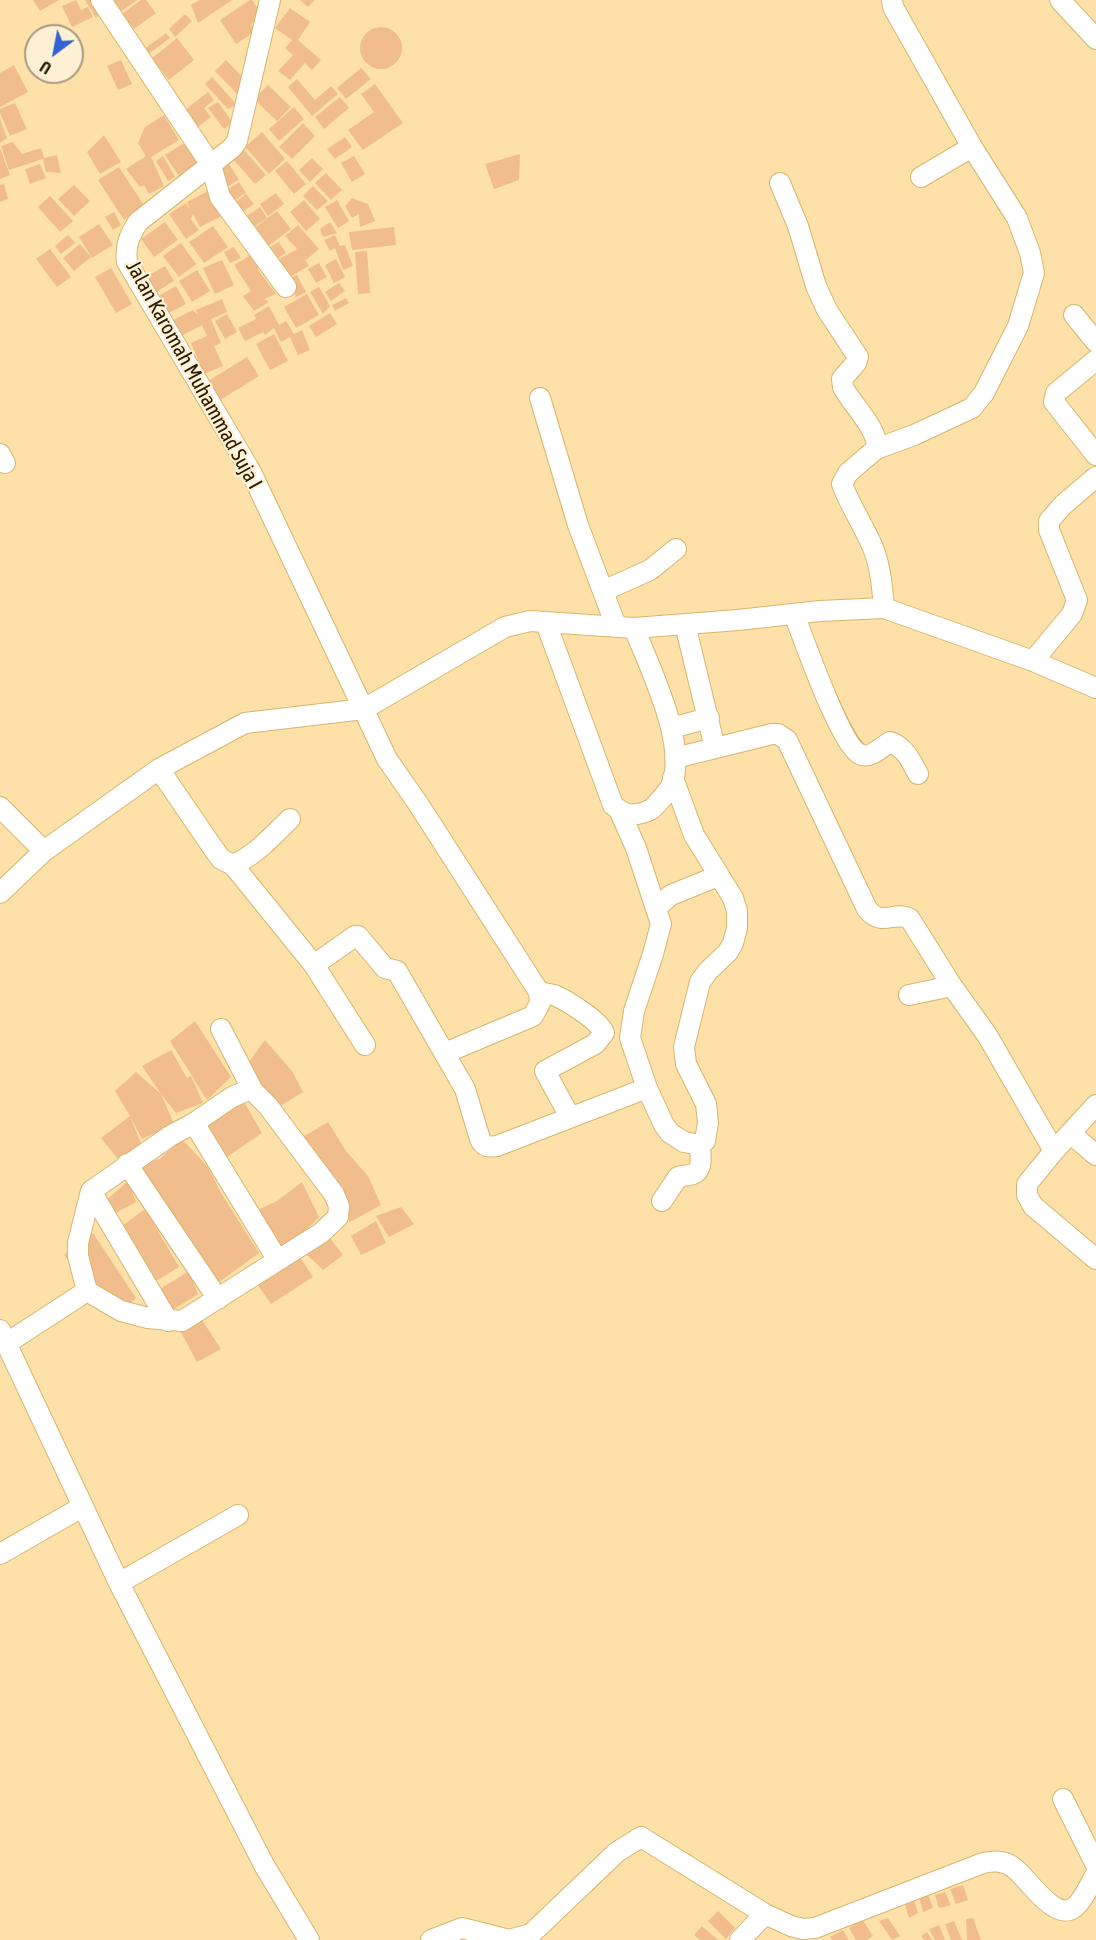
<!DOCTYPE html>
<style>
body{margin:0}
#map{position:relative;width:1096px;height:1940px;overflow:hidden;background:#fde1a9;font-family:"Asap Condensed",sans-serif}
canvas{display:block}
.north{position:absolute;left:24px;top:24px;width:60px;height:60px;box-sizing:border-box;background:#fef0d4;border:2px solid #a89a7f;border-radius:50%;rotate:212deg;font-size:16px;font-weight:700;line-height:24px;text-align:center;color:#271a00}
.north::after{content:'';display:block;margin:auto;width:21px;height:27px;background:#3462d2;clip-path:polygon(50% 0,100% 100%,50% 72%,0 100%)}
</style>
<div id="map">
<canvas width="1096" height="1940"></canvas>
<div class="north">U</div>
</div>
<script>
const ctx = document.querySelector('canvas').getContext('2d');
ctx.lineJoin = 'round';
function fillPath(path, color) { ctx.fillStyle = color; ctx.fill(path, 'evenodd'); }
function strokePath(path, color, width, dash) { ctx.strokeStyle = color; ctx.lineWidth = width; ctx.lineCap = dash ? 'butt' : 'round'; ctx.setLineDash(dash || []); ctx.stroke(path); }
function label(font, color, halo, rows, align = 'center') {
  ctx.font = font + ' "Asap Condensed",sans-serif'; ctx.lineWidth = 4.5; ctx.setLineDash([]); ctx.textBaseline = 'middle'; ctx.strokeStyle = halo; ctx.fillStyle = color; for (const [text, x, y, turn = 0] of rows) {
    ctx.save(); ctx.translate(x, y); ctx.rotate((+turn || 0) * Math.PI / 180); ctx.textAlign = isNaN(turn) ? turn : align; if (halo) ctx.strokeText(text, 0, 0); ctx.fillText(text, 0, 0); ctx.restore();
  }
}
fillPath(new Path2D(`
 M 33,0 L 59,0 L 40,11 Z
 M 76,0 L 81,10 L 88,7 L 93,17 L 72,27 L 62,6 Z
 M 85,0 L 99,0 L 104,9 L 96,18 Z
 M 115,0 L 137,0 L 122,11 L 114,1 Z
 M 141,0 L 146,0 L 156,13 L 134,29 L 122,14 Z
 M 199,0 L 232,0 L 198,23 L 191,5 Z
 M 250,0 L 252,0 L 263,16 L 251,24 L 256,31 L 236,44 L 220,20 Z
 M 300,0 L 315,0 L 308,7 Z
 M 290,8 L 310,22 L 298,40 L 321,60 L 312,70 L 305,63 L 290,80 L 278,71 L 293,55 L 285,48 L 292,40 L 275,28 Z
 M 185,14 L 192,21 L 175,37 L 169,29 Z
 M360 48a21 21 0 1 1 42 0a21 21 0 1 1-42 0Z
 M 166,33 L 170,38 L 147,55 L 143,50 Z
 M 177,38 L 194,60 L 169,80 L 152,58 Z
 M 121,60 L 132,84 L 118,90 L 107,66 Z
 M 226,60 L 248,83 L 237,94 L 215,71 Z
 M 14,65 L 28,92 L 0,107 L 0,73 Z
 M 72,65 L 76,70 L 64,78 L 60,72 L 72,72 Z
 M 361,68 L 371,79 L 346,99 L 337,88 Z
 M 41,72 L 55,72 L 58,78 L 47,84 Z
 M 212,77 L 237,105 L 228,109 L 205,84 Z
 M 297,79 L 315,100 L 331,86 L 338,94 L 312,116 L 288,87 Z
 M 375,84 L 403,123 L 363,150 L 348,130 L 374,112 L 361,94 Z
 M 268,85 L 291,107 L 277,121 L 254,99 Z
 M 208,92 L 214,100 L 204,108 L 211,117 L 198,127 L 185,110 Z
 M 340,97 L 349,108 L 324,129 L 315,117 Z
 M 218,102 L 233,123 L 224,129 L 208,108 Z
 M 15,103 L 27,129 L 10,136 L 0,113 L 0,109 Z
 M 294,107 L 304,119 L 279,141 L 269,129 Z
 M 164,115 L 179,140 L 151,157 L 164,186 L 149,194 L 144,185 L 140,187 L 126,169 L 146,156 L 138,143 L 145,127 Z
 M 0,119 L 7,138 L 0,143 Z
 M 303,123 L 315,136 L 292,159 L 279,147 Z
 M 262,132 L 285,159 L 269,174 L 245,147 Z
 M 104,135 L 121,162 L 100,174 L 87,152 Z
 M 345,137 L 352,147 L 335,159 L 327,149 Z
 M 13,142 L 22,154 L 41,148 L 44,158 L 57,155 L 61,173 L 46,172 L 43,159 L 9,170 L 1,146 Z
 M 184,143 L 198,164 L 179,176 L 165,155 Z
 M 0,148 L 10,175 L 0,179 Z
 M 244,150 L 266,175 L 255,184 L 233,159 Z
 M 520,154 L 519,180 L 494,189 L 485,164 Z
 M 163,156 L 175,177 L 168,181 L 156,161 Z
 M 354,156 L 365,174 L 352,182 L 341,163 Z
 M 312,158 L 323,169 L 310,182 L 299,170 Z
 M 287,161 L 306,184 L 294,194 L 275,171 Z
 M 228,162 L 239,180 L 224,188 L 214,170 Z
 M 40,164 L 46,178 L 30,184 L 25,169 Z
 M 119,167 L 145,207 L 124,220 L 98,180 Z
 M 326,173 L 342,190 L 331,200 L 315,183 Z
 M 239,182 L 246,193 L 229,204 L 222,194 Z
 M 4,184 L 8,199 L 0,202 L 0,185 Z
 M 74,185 L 90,201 L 74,216 L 58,199 Z
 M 313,186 L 328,201 L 317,210 L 303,196 Z
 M 208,191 L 222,216 L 200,227 L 193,214 L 191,219 L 199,230 L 186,239 L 169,214 L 186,203 L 190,209 L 187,202 Z
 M 276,193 L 284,204 L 268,216 L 260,204 Z
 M 246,194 L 254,204 L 238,215 L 231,206 Z
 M 50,196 L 73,221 L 60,232 L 38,207 Z
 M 352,198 L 368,204 L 375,221 L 360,227 L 359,214 L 352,218 L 345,206 Z
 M 304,200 L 320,219 L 306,231 L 290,212 Z
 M 337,200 L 349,221 L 338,228 L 325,207 Z
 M 260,207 L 267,218 L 249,230 L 242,219 Z
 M 277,211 L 291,229 L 263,250 L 249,232 Z
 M 114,212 L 121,225 L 113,230 L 105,217 Z
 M 165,222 L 178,240 L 154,257 L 141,239 Z
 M 330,222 L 337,233 L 323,237 L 320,229 Z
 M 99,224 L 113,245 L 92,258 L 79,237 Z
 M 298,225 L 319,249 L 306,260 L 303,256 L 309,266 L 289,277 L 278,260 L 297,249 L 285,236 Z
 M 213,226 L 228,247 L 204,263 L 189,242 Z
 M 394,227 L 396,245 L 352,250 L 349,232 Z
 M 68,235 L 75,243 L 61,254 L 55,246 Z
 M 335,235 L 340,246 L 345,245 L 353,266 L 343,270 L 335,248 L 330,251 L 324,240 Z
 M 279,242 L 286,253 L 272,262 L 265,250 Z
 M 181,243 L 196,264 L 179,277 L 163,256 Z
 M 80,244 L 91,257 L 74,271 L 63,258 Z
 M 234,247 L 241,258 L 230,263 L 224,252 Z
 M 50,249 L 71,277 L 57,287 L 36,259 Z
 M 367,251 L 370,293 L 358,294 L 355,252 Z
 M 252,254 L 259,264 L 258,270 L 276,294 L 264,299 L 269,302 L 254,311 L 243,296 L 251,291 L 234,265 Z
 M 336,259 L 345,277 L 334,283 L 325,265 Z
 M 222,260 L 234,285 L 215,294 L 203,268 Z
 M 319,263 L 327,277 L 316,283 L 308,269 Z
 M 165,266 L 174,281 L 153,294 L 144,278 Z
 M 111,268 L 132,304 L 116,313 L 95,277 Z
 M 197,270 L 210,291 L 192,302 L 179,281 Z
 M 297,275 L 306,292 L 296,297 L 288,280 Z
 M 339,283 L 345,291 L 331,301 L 325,292 Z
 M 176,286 L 186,304 L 165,315 L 155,298 Z
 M 319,287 L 330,306 L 323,314 L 310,292 Z
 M 307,294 L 319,315 L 296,328 L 284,307 Z
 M 346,298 L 349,303 L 335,311 L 332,305 Z
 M 222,299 L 227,312 L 211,319 L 221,343 L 214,346 L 223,366 L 204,374 L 191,343 L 207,336 L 202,325 L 181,336 L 173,320 L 193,310 L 198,315 L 196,310 Z
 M 269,306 L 279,325 L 286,321 L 294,334 L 302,330 L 310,350 L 298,355 L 290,337 L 281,342 L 274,328 L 265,335 L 263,332 L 245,341 L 238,328 L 256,319 L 254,315 Z
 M 330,313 L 337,324 L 316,337 L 309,326 Z
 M 227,314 L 237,332 L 225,339 L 215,321 Z
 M 274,334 L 288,361 L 270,370 L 256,344 Z
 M 247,357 L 259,376 L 217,402 L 205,383 Z
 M 195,1021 L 231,1077 L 207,1100 L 170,1041 Z
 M 265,1040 L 292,1071 L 303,1092 L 277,1108 L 243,1070 Z
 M 171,1050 L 187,1078 L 191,1076 L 203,1103 L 176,1113 L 161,1094 L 174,1124 L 142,1139 L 130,1116 L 142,1146 L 118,1159 L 101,1138 L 130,1116 L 115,1091 L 136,1072 L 161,1094 L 142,1066 Z
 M 244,1102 L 262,1133 L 218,1163 L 198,1130 Z
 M 328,1122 L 346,1151 L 368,1176 L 381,1205 L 350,1222 L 301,1138 Z
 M 181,1138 L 208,1167 L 221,1193 L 259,1253 L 215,1285 L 127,1164 L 160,1159 Z
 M 128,1181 L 136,1202 L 112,1215 L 103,1203 Z
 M 302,1182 L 319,1217 L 299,1237 L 278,1248 L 255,1211 L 277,1201 Z
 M 401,1207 L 414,1224 L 389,1237 L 376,1216 Z
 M 145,1209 L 179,1267 L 148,1286 L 115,1231 Z
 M 376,1221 L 386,1243 L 361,1255 L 351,1236 Z
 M 93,1233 L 136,1298 L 114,1318 L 64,1255 Z
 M 329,1237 L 343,1255 L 323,1270 L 304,1252 Z
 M 298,1254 L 313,1277 L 271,1304 L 255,1281 Z
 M 189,1271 L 198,1294 L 165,1315 L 152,1294 Z
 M 200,1317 L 221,1349 L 197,1362 L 178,1327 Z
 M 963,1885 L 968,1900 L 956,1904 L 950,1889 Z
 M 945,1892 L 951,1905 L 939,1908 L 935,1895 Z
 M 928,1894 L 933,1908 L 923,1912 L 919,1897 Z
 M 913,1897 L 918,1913 L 909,1918 L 904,1901 Z
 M 718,1911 L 735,1928 L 726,1939 L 708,1921 Z
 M 888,1918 L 900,1936 L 892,1940 L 879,1921 Z
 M 973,1918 L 981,1940 L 967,1940 L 966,1919 Z
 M 862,1919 L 873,1936 L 867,1940 L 856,1940 L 849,1928 Z
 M 954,1921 L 962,1940 L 951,1940 L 945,1924 Z
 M 939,1925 L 945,1940 L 935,1940 L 929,1929 Z
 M 702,1926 L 718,1940 L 700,1940 L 694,1935 Z
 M 843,1930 L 849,1940 L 832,1940 L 830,1937 Z
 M 927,1932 L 932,1940 L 924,1940 L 921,1936 Z`), '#f2bd8c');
const minor = new Path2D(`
 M 101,0 L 211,165 L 220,197 L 286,287
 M 270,0 L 237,141 L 232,148 L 138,222 C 129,236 125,246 127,262 L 251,472 L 387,759 L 419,805 L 539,992 L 540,1003 L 533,1016 L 445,1053
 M 1060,0 L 1096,39
 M 921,177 L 972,147
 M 780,183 L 798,226 L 816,286 L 827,310 L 858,357 L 856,363 L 842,379 L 843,387 C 851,404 880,430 876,449 L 848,473 L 842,484 C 849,503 860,520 869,539 C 880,560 882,584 884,608
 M 1074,315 L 1096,342
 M 1096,360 L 1056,393 L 1054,402 L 1096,455
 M 540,398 L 578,525 L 616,626
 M 876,449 L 914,435 L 972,408 L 984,393 L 1018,326 L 1034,273 L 1030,253 L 1017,218 L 972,147 L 893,7 L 892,0
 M 0,454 L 5,463
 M 603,591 L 650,570 L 676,549
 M 794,614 C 803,637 842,750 862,755 C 872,758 881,747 890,742 C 905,747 911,761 918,774
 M 546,623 L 613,805 C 625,816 635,817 650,810 C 655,807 658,802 663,797 C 665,794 669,790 671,786 C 689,746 649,666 634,628
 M 685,624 L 715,748
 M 1033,661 L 1072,614 L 1077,600 L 1049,530 L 1049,521 L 1063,505 L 1096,477
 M 671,728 L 709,718
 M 675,758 L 772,734 L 778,734 L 787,740 L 867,909 C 883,928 894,910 910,919 L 952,986 L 987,1035 L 1054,1151
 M 159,769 L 213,848 L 221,859 L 233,865 C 255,856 273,835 290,819
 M 0,807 L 44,851
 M 620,812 L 636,848 L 661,924 L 653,954 L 634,1011 L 630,1038 L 647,1088 L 664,1125 L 670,1133 L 684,1142 L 700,1145 L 705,1141 L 708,1123 L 706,1104 L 686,1064 L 684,1047 L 700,982 L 708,971 L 728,952 L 733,943 L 737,928 L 737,911 L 733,898 L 694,835 L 673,778
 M 233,865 L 314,965 L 365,1045
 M 0,893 L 44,851 L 159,769 L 245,723 L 364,709 L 505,627 L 530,621 L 634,628 L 738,620 L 820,611 L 884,608 L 1033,661 L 1096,688
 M 656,908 L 671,895 L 718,876
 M 314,965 L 355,936 L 358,936 L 385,968 L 397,971 L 465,1089 L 480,1139 C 483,1147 489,1147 497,1146 L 647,1088
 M 539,992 C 544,993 550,994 554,995 C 566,1000 600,1021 604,1033 L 595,1044 L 545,1071 L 570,1117
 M 909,995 L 952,986
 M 221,1029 L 253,1091
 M 1096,1105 L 1054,1151 L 1027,1184 L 1027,1195 L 1033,1206 L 1096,1259
 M 194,1123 L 277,1259
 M 1070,1133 L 1096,1155
 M 127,1164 L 218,1299
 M 91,1191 L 168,1321
 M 662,1201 L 678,1177 C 683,1175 689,1176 693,1174 C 704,1170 700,1154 700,1145
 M 0,1330 L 119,1583 L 264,1865 L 309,1940
 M 7,1343 L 87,1291 L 121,1311 L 148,1318 L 182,1321 L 321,1233 L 338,1217 L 339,1206 L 334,1194 L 268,1106 L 253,1091 L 246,1091 L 232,1097 L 194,1123 L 170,1136 L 91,1191 L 78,1243 L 78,1256 L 87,1291
 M 0,1554 L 82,1507
 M 119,1583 L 238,1515
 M 1063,1799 L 1096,1865
 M 431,1940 L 462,1928 L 509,1940 L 531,1934 L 617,1852 L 641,1837 L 765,1914 L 791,1926 L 803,1929 L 815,1928 L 983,1863 C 994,1861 1005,1860 1014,1868 C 1028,1878 1056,1925 1076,1906 C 1085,1898 1090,1883 1096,1874
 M 740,1940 L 765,1914`);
strokePath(minor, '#d8b56e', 22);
strokePath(minor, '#fff', 20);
label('21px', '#271a00', '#fef0d4', [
 ["Jalan Karomah Muhammad Suja I",194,375,61]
]);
</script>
